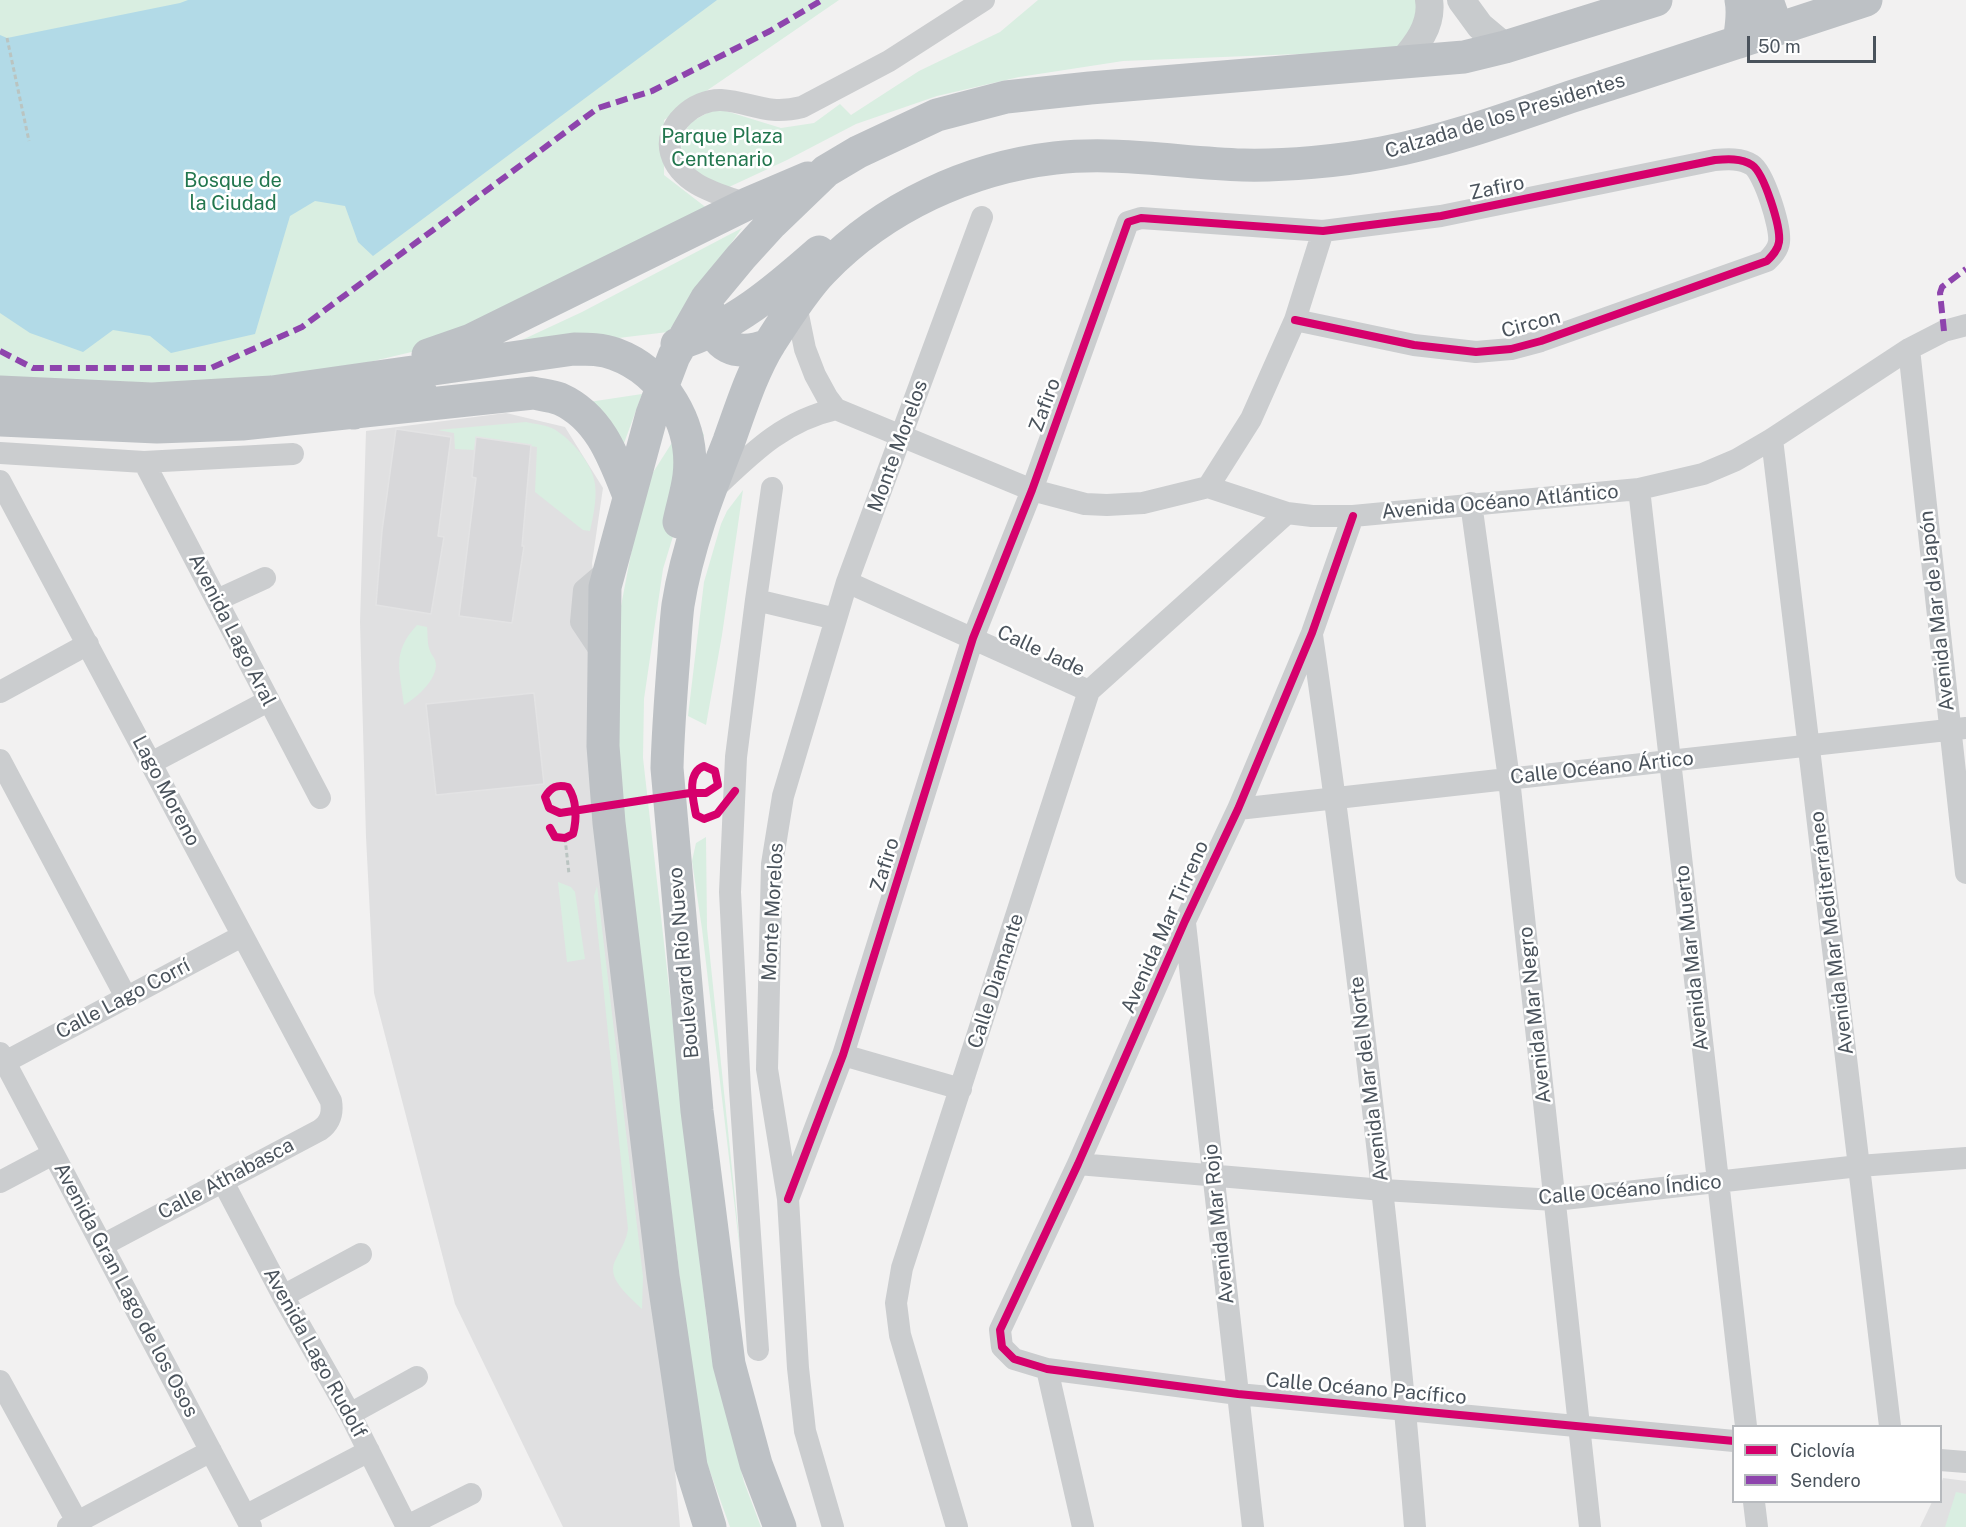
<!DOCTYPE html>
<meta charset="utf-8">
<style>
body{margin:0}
#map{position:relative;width:1966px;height:1527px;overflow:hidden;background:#f2f1f1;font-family:"Public Sans",sans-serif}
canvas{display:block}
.legend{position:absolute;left:1732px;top:1425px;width:210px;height:78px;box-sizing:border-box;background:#fff;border:2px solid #b7babe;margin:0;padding:8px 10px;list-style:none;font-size:18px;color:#4a535c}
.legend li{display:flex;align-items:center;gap:12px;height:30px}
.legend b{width:30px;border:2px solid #b7babe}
.scale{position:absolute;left:1747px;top:36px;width:129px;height:27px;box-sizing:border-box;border:3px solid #4a535c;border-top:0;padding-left:8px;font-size:18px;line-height:21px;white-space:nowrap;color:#4a535c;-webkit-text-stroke:4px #fff;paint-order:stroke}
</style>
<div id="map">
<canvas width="1966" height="1527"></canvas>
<ul class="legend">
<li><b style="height:8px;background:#d6006c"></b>Ciclovía</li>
<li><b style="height:8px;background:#8e44ad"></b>Sendero</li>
</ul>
<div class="scale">50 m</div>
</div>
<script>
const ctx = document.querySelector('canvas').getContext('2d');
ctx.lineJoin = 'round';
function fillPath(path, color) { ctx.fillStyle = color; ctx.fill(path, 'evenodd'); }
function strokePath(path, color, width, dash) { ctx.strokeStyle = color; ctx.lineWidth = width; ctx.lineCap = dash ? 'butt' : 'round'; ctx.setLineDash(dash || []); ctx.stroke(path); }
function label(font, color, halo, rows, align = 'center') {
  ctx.font = font + ' "Public Sans",sans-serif'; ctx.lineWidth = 5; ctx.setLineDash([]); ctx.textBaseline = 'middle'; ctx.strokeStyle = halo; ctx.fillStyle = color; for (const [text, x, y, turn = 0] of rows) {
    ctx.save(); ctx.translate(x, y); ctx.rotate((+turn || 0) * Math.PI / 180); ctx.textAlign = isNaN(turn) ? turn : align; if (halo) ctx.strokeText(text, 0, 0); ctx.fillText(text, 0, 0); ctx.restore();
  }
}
fillPath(new Path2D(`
 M 506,413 L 565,427 L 603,488 L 592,563 L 603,655 L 680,1527 L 563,1527 L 455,1304 L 374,993 L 366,837 L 360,622 L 366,431 Z
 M 1943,1478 L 1966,1481 L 1966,1527 L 1920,1527 L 1932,1502 L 1940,1502 L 1941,1484 Z`), '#e0e0e1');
fillPath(new Path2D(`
 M 0,0 L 839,0 L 664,120 L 664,175 L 708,209 L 441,345 L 264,387 L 0,377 Z
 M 1038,0 L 1417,0 L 1414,35 L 1398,50 L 1123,61 L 1019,77 L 937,96 L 856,124 L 787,160 L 729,187 L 699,180 L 681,153 L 682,136 L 691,122 L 716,108 L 781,128 L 814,123 L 840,104 L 851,115 L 919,71 L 1000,32 Z
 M 742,228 L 668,332 L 494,353 L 582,312 Z
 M 642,394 L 619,457 L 569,405 Z
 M 526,422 C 535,424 546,425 554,429 C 572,440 592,463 595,484 C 597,500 593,517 590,531 L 583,530 L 535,492 L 537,447 L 476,437 L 475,450 L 455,449 L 454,433 L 438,430 Z
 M 682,427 L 701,429 L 704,435 L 663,569 L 644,699 L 643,758 L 709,1340 L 744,1482 L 761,1527 L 730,1527 L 700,1444 L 614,741 L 621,606 L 638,517 L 652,474 Z
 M 743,490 L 722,635 L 706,725 L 688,716 L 704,582 L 721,524 L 727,511 Z
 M 417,625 L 427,627 C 428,636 427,644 430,651 C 431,654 434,657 435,660 C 441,676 417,698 404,705 C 400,670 391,653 417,625 Z
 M 706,837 L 707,928 L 744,1285 L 702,929 L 692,861 L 696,843 Z
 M 558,882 L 571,887 L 575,892 L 585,959 L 567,962 Z
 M 597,886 L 643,1277 L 642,1309 C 630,1297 606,1279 615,1261 C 620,1250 626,1242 628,1229 L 594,896 Z
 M 1956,1492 L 1966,1494 L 1966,1527 L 1945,1527 Z`), '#d9eee1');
fillPath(new Path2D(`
 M 188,0 L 717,0 L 373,256 L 358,242 L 345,206 L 315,201 L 290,216 L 255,334 L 171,353 L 150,336 L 113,330 L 83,352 L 30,333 L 0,313 L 0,35 L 7,38 L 180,3 Z`), '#b2dae7');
const building = new Path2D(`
 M 396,429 L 451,437 L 438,536 L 444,537 L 431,614 L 376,605 L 382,531 Z
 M 476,437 L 531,445 L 522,546 L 524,546 L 512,623 L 459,616 L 476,478 L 472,477 Z
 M 534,693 L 544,784 L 436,795 L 426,704 Z`);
fillPath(building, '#d8d8da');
strokePath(building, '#e3e3e4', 1.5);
strokePath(new Path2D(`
 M 7,38 L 29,141
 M 565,838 L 569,874`), '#bac4c1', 3, [4.5, 3]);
strokePath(new Path2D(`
 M 747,204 C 719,194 680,185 671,153 C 663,125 695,99 721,100 C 752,102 766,116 802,107 L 889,61 L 984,0
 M 796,305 L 805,349 L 815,375 L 827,397 L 836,409 L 1032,490 L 1085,504 L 1107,505 L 1143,503 L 1208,487 L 1287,513 L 1312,516 L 1353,516 L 1639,489 L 1703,474 L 1736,460 L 1772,439 L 1909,349 L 1944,331 L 1966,325
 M 1909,349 L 1966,873
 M 1772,439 L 1890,1426
 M 0,453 L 144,462 L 293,454
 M 144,462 L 320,798
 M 0,481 L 331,1101 C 333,1113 331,1122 320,1130 L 103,1245
 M 1208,487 L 1251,419 L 1295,320 L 1323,231
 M 772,488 L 756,600 L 836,619
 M 714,489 C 752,453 783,421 836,409
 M 1639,489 L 1746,1426
 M 1471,503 L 1509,779 L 1590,1527
 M 1353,516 L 1312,633 L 1238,809 L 1185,921 L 1078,1164 L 1000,1330 L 1002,1347 L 1014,1359 L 1047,1369 L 1238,1394 L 1734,1441
 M 847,582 L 1089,691
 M 217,600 L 265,578
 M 756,600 L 736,757 L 730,892 L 740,1090 L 758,1350
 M 1312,635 C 1333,778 1351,922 1368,1067 C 1386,1220 1403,1373 1415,1527
 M 603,655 L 581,622 L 584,590 L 611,567
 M 0,692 L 88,644
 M 0,760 L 126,997
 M 151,763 L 268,701
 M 1238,809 L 1966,728
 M 1185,923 L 1253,1527
 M 0,1053 L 251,1527
 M 843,1055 L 961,1089
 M 5,1062 L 242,936
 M 1078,1164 L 1383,1190 L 1555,1200 L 1859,1166 L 1966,1158
 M 222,1180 L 283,1296 L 350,1414 L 407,1527
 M 0,1182 L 53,1154
 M 788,1199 L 843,1055 L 973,638 L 1032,490 L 1128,222 L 1141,218 L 1323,231 L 1441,216 L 1715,160 C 1727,159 1741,158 1752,165 C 1764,173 1781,227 1779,242 C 1778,250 1772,256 1767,261 L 1541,341 L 1511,349 L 1476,352 L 1414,345 L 1295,320
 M 283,1296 L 361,1254
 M 1047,1369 L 1083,1527
 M 0,1381 L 80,1527
 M 350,1414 L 417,1377
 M 1940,1460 L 1966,1462
 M 1754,1502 L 1757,1527
 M 245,1516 L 369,1451
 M 407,1526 L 471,1494
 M 68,1527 L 211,1451
 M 833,1527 L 805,1431 L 798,1368 L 788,1199 L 767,1069 L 772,864 L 783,796 L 847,582 L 982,217
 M 957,1527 L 900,1335 L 896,1303 L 902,1268 L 1089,691 L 1287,513`), '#cbcdcf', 22);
strokePath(new Path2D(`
 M 1461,0 L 1480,26 L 1505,47
 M 1401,63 C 1416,46 1433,25 1429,0`), '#c8cbcd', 28);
strokePath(new Path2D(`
 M 1767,0 L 1777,29
 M 1739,42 C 1741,28 1744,14 1741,0
 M 709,311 C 713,349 736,357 769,345
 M 677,344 C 732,328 777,289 819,252
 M 428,355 L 471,340 L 747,204 L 808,178
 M 0,392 L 152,399 L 272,392 L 574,349 C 588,349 602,349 615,354 C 664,372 695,425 689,476 C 687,492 682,507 679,522
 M 354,413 L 384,398 L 420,390
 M 0,420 L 157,427 L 242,424 L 533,393 C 542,395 552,396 560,399 C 600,417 614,458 629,496
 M 710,1527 L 691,1466 L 663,1276 L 609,823 L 603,746 L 605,587 L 652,414 L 674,356 L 707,298 L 741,257 L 772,223 L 826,171 L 858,152 L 937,115 L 1006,97 L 1090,88 L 1464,57 L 1505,47 L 1656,0
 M 780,1527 L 756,1464 L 729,1364 L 697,1111 L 667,768 C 668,730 671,692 674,654 C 675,638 676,621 678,605 C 687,548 708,494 729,441 C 741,408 752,372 770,343 C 784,321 805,288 823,270 C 884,207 969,168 1055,158 C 1118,151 1181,163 1243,165 C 1286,166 1340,161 1382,153 C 1446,141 1509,118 1570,97 C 1669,65 1768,32 1866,0`), '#bdc1c5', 33);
strokePath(new Path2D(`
 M 1944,331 L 1940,293 L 1942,287 L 1966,269
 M 0,351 L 33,368 L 211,368 L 302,327 L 598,108 L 652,91 L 770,31 L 822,0`), '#8e44ad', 6, [12, 6]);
strokePath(new Path2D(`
 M 1353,516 L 1312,633 L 1238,809 L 1185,921 L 1078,1164 L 1000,1330 L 1002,1347 L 1014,1359 L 1047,1369 L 1238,1394 L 1734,1441
 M 550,828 L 555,837 L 565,838 L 573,834 C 577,819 577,800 568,787 C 557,784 551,787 545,797 L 549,808 L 560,813 L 690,793 L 706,793 L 718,785 L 715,771 L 704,766 C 686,773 693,799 696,815 L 704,819 L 717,814 L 735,791
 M 788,1199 L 843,1055 L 973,638 L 1032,490 L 1128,222 L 1141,218 L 1323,231 L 1441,216 L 1715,160 C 1727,159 1741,158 1752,165 C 1764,173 1781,227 1779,242 C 1778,250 1772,256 1767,261 L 1541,341 L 1511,349 L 1476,352 L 1414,345 L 1295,320`), '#d6006c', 8);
label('20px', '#4a535c', '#fff', [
 ["Calzada de los Presidentes",1505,116,-17],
 ["Zafiro",1497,188,-12],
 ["Circon",1531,324,-15],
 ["Zafiro",1045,405,-70],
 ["Monte Morelos",898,446,-70],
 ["Avenida Océano Atlántico",1500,502,-5],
 ["Avenida Mar de Japón",1937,611,-96],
 ["Avenida Lago Aral",232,630,63],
 ["Calle Jade",1041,651,25],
 ["Calle Océano Ártico",1602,768,-6],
 ["Lago Moreno",166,791,62],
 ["Zafiro",885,865,-73],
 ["Monte Morelos",773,912,-87],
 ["Avenida Mar Tirreno",1165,927,-66],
 ["Avenida Mar Mediterráneo",1832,933,-97],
 ["Avenida Mar Muerto",1692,958,-96],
 ["Boulevard Río Nuevo",684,963,-95],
 ["Calle Diamante",996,981,-72],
 ["Calle Lago Corrí",123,999,-28],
 ["Avenida Mar Negro",1535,1015,-96],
 ["Avenida Mar del Norte",1369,1079,-97],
 ["Calle Athabasca",226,1179,-28],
 ["Calle Océano Índico",1630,1190,-5],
 ["Avenida Mar Rojo",1219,1224,-96],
 ["Avenida Gran Lago de los Osos",126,1290,62],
 ["Avenida Lago Rudolf",315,1353,61],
 ["Calle Océano Pacífico",1366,1389,5]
]);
label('20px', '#22764e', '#fff', [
 ["Parque Plaza",722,137],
 ["Centenario",722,160],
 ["Bosque de",233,181],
 ["la Ciudad",233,204]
]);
</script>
